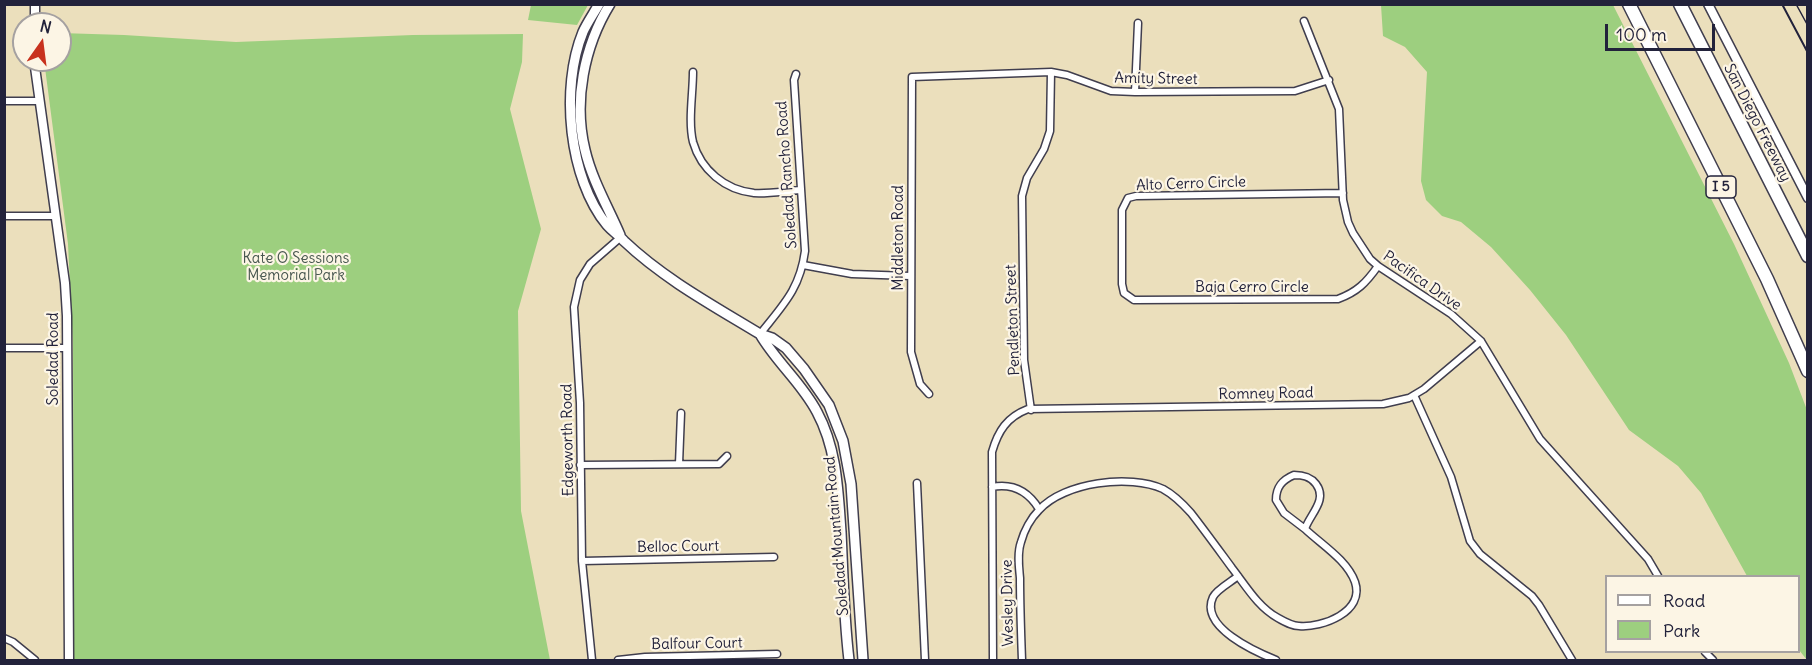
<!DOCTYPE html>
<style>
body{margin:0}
#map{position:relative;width:1812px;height:665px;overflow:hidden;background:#ebdfbc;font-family:Delius,sans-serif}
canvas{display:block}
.frame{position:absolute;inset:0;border:6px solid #22223b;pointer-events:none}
.legend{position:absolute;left:1605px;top:575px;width:195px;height:78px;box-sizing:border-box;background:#fcf5e5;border:2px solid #a5a1a1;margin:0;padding:8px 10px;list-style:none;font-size:18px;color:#22223b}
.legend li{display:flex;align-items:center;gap:12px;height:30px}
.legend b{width:30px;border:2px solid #a5a1a1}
.north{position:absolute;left:12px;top:12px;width:60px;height:60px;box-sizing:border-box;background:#fcf5e5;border:2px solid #a5a1a1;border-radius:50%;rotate:14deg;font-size:16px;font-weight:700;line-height:24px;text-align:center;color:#22223b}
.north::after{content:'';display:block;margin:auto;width:21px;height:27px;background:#c8321e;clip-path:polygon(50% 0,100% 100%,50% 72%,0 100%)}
.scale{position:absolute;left:1605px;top:24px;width:110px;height:27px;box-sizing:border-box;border:3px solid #22223b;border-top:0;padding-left:8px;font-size:18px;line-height:21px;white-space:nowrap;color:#22223b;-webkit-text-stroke:4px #fcf5e5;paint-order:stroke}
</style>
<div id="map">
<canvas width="1812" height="665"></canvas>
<div class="frame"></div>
<ul class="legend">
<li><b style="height:8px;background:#fff"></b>Road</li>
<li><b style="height:16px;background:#9dcf7f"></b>Park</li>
</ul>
<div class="north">N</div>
<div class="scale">100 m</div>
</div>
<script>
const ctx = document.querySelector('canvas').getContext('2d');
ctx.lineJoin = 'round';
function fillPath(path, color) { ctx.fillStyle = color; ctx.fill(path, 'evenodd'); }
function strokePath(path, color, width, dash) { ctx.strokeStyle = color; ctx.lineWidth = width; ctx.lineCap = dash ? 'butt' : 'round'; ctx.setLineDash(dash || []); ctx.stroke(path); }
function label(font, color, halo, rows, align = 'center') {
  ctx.font = font + ' Delius,sans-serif'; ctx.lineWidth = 4.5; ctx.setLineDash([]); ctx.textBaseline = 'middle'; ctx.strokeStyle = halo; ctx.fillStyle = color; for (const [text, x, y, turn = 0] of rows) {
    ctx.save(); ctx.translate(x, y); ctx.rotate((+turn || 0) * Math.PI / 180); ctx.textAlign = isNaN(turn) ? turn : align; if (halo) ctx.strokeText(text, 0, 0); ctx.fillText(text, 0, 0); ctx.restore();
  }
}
fillPath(new Path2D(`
 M 531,5 L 531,4 L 588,5 L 577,25 L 528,20 Z
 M 1381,5 L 1613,5 L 1734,244 L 1789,363 L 1807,410 L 1807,660 L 1799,650 L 1798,576 L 1747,576 L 1701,493 L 1678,466 L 1629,430 L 1566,335 L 1530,290 L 1491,247 L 1461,222 L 1442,216 L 1426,200 L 1421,181 L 1427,72 L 1405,47 L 1383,36 Z
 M 60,33 L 124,35 L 236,42 L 413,35 L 523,34 L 522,62 L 510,109 L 541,229 L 518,311 L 521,511 L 550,660 L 74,660 L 73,344 L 68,244 L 44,60 L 60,60 Z`), '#9dcf7f');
const minor = new Path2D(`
 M 1304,21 L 1339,109 L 1343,200 L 1348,222 L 1353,233 L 1370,259 L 1378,266 L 1451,314 L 1481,341 L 1540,439 L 1648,559 L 1658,576
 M 693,72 C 693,94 688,121 693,142 C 701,170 725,190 754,193 C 768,194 785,191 800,190
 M 1135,92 L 1138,23
 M 4,101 L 39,101
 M 1343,193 L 1136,196 L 1128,198 L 1122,210 L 1122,284 L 1124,293 L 1134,300 L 1338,299 C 1357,292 1366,283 1378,266
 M 4,216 L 55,216
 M 803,265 L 852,274 L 910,276
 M 760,334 C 783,305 800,289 805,251 L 794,80 L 796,74
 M 4,348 L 67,348
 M 929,394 L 920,384 L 911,352 L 912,77 L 1051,72 L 1067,75 L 1111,91 L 1135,92 L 1295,91 L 1329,80
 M 1414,395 L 1451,477 L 1470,541 L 1480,554 L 1532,596 L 1539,605 L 1572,660
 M 1031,410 L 1024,360 L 1022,196 L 1027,178 L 1044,149 L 1050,131 L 1051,72
 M 679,464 L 681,413
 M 580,465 L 719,464 L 727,456
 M 1294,475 C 1302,475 1310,476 1316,484 C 1328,500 1310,514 1305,529 L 1284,513 L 1276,500 C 1276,487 1282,480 1294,475 Z
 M 917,483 L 925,660
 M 992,487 C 1013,483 1028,491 1039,509
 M 582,561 L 774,557
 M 1238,576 C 1231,582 1217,589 1213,597 C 1199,627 1256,652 1276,660
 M 4,638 L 13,642 L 35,660
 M 1705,652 L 1713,660
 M 592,660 L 582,561 L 580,403 L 574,307 L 580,280 L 590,264 L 621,237
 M 618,660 L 645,657 L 777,654
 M 993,660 L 992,452 C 998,431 1007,417 1028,409 L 1383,404 L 1409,398 L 1424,389 L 1481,341
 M 1022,660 C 1021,633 1020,606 1020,578 C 1019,567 1017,553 1021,542 C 1024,531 1031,518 1039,510 C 1064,482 1130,474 1163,489 C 1174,495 1183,504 1191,513 C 1205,531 1218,549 1232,568 C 1246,586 1258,607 1278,618 C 1285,622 1292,626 1299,626 C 1322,628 1365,612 1355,582 C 1347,560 1322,545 1305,529`);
const tertiary = new Path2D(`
 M 1708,4 L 1808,198
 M 35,24 L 35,4
 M 34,60 L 65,283 L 67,316 L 69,660`);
const secondary = new Path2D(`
 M 599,4 C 594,13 587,23 583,32 C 560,88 569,179 607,225 C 612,231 619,235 624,241 C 664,279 714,306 760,334 L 772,338 L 786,348 L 804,369 L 829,405 L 843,441 L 851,484 L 863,660
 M 610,4 C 584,46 573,102 585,150 C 592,180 608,207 620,235
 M 760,334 C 776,362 802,383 817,412 C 837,449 838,491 841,532 C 843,575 844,618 849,660`);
const motorway = new Path2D(`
 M 1629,4 L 1767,279 L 1808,371
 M 1680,4 L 1808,256`);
strokePath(minor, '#403e4e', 9);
strokePath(tertiary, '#403e4e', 11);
strokePath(secondary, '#403e4e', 12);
strokePath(motorway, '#403e4e', 15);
strokePath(minor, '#fff', 6);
strokePath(tertiary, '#fff', 8);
strokePath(secondary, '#fff', 9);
strokePath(motorway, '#fff', 12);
strokePath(new Path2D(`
 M 1796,4 L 1808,26`), '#22223b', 1.5);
strokePath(new Path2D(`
 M 1782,4 L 1808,53`), '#22223b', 2);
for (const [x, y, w] of [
 [1721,187,30]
]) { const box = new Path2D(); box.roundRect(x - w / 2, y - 11, w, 22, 4.5); ctx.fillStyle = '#fcf5e5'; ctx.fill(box); strokePath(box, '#22223b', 1.5); }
label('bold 14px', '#22223b', null, [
 ["I 5",1721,187]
]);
label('15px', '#22223b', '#fcf5e5', [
 ["Amity Street",1156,79,1],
 ["San Diego Freeway",1757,123,63],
 ["Soledad Rancho Road",787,175,-94],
 ["Alto Cerro Circle",1191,184,-2],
 ["Middleton Road",899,238,-90],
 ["Pacifica Drive",1422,281,35],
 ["Baja Cerro Circle",1252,288],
 ["Pendleton Street",1013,320,-92],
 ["Soledad Road",54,359,-90],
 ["Romney Road",1266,394,-1],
 ["Edgeworth Road",568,440,-91],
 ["Soledad Mountain Road",837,536,-95],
 ["Belloc Court",678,547,-1],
 ["Wesley Drive",1008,603,-91],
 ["Balfour Court",697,644,-1]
]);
label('15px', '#47564f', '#fcf5e5', [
 ["Kate O Sessions",296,259],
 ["Memorial Park",296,276]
]);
</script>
